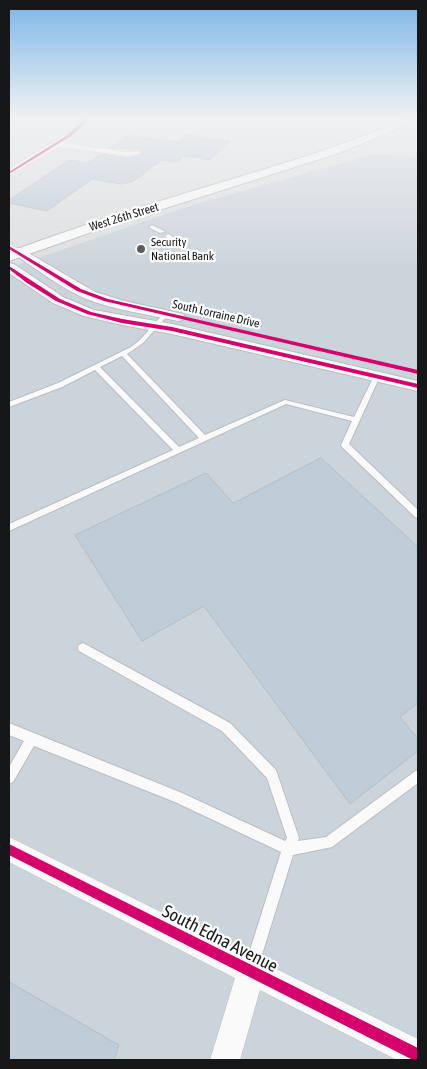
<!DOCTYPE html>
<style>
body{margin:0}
#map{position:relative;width:427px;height:1069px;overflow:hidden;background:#dde0e2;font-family:"Asap Condensed",sans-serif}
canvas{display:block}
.frame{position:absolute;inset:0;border:10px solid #151719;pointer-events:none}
</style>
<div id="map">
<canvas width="427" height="1069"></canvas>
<div class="frame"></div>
</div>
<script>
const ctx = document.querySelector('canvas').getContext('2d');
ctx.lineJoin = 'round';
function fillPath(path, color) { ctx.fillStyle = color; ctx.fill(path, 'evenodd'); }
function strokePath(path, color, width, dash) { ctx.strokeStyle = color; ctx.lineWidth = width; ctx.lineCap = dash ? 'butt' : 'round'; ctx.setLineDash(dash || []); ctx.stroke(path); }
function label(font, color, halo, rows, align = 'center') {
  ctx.font = font + ' "Asap Condensed",sans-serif'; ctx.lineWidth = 4.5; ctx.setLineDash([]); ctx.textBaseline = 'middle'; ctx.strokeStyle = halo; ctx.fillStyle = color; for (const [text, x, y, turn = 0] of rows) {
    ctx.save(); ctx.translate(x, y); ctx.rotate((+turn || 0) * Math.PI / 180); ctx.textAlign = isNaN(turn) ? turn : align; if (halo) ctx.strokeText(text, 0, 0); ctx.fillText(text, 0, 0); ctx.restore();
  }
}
fillPath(new Path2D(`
 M 378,153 L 418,158 L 418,1060 L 9,1060 L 9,268 L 189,206 Z`), '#ccd4db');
const building = new Path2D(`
 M 128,135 L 177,142 L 186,135 L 230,141 L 210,160 L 186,156 L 175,162 L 162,160 L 132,182 L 121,184 L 92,179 L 47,211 L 9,203 L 9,200 L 69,160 L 88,163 L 101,154 L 128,158 L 141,155 L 143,152 L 138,149 L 110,148 Z
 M 321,458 L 418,547 L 418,703 L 400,717 L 418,739 L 418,751 L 350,804 L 204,606 L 142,641 L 75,535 L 206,473 L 233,503 Z
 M 9,982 L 119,1045 L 114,1060 L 9,1060 Z`);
fillPath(building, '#bfcdd9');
strokePath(building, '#b9bcbd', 1);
const service = new Path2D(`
 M 85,119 L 89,119 L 71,136 L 69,136 L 69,134 Z
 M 152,225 L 164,231 L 165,232 L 160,233 L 150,228 L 149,227 Z
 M 168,234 L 188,245 L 189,246 L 184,247 L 166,237 L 165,236 Z
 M 164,313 L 169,314 L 143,343 L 127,354 L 205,435 L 285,400 L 354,417 L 374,376 L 375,375 L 379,375 L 380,376 L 349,444 L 418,510 L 418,518 L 415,517 L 342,447 L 341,445 L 352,421 L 286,404 L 9,531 L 9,524 L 173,450 L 95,370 L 62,387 L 9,407 L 9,402 L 58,383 L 131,347 L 139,341 ZM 122,356 L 199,438 L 179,447 L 100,367 Z
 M 83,643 L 230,723 L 276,770 L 299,838 L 298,841 L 326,837 L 414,772 L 418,770 L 418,783 L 332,847 L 293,855 L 256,974 L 251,976 L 246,974 L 244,969 L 281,852 L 175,802 L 34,746 L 13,782 L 9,784 L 9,767 L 24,741 L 9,735 L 9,723 L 182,793 L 285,841 L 287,838 L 267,778 L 222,731 L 79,651 L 78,648 L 79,645 Z`);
const minor = new Path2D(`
 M 63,136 L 70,138 L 64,143 L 128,152 L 137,151 L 141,153 L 128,156 L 58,147 L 9,176 L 9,169 Z
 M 9,244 L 25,252 L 20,255 L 9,251 Z
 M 9,837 L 418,1039 L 418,1060 L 397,1060 L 260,990 L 240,1060 L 210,1060 L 235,978 L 9,862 Z`);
const tertiary = new Path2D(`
 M 20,248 L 95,292 L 124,301 L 183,314 L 185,317 L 183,320 L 178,321 C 147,314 114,310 84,298 C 60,287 38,270 15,255 L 14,252 L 15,249 Z
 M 9,263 L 14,264 L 63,297 L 94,310 L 172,324 L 418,381 L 418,391 L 172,334 L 122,325 L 84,316 L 53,303 L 9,273 Z`);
const secondary = new Path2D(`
 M 403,119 L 415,119 L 395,130 L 339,153 L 106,227 L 9,261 L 9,252 C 84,224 162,200 239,177 C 294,160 350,144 403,119 Z`);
strokePath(service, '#babdbe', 2);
strokePath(minor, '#babdbe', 1);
strokePath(tertiary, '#babdbe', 2);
strokePath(secondary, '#babdbe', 2);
fillPath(service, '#fafafb');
fillPath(minor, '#fafafb');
fillPath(tertiary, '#fafafb');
fillPath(secondary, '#fafafb');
fillPath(new Path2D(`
 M 86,119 L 89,119 L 71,136 L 9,174 L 9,172 L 69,134 Z
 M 9,246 L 81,289 L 108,299 L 418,370 L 418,374 L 104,301 L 77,291 L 9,249 Z
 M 9,266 L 60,299 L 91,312 L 122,319 L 172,327 L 418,384 L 418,388 L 172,331 L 122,323 L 87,314 L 56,301 L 27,283 L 9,269 Z
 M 9,844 L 418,1048 L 418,1060 L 413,1060 L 9,855 Z`), '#d6006c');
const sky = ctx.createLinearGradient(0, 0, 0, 268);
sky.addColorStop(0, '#7cb6e8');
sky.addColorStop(0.44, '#f0f1f2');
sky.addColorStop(1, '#f0f1f200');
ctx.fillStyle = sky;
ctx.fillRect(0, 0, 427, 268);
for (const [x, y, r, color] of [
 [141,249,5,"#5b5d5f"]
]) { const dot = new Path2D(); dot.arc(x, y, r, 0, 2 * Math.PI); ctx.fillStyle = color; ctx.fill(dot); strokePath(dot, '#fff', 2); }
label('12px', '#151719', '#fff', [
 ["West 26th Street",124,217,-17],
 ["South Lorraine Drive",216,314,13]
]);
label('12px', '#151719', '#fff', [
 ["Security",151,242],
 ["National Bank",151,256]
], 'left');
label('18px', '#151719', '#fff', [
 ["South Edna Avenue",220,939,27]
]);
</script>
